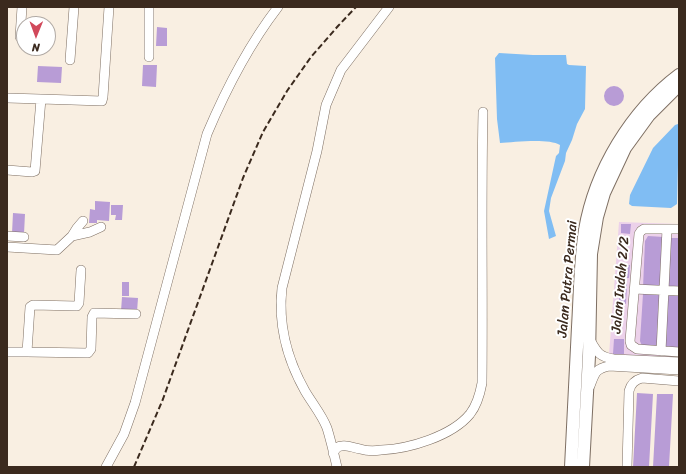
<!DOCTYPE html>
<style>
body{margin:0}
#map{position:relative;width:686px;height:474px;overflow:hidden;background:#f9efe2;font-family:Sriracha,sans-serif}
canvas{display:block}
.frame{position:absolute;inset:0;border:8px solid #3b2a1e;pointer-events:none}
.north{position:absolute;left:16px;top:16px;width:40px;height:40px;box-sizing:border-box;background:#fff;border:1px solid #b1aaa5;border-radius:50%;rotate:181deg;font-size:11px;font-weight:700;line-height:16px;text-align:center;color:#3b2a1e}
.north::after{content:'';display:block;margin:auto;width:14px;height:18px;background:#d1495b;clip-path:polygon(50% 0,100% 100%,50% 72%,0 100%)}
</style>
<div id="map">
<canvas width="686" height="474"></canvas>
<div class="frame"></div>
<div class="north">N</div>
</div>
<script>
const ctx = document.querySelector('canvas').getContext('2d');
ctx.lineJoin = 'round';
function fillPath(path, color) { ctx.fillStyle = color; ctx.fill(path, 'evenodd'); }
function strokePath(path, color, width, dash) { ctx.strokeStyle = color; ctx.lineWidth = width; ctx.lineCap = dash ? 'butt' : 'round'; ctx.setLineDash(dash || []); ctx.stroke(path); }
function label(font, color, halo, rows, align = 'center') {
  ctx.font = font + ' Sriracha,sans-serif'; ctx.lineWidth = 4; ctx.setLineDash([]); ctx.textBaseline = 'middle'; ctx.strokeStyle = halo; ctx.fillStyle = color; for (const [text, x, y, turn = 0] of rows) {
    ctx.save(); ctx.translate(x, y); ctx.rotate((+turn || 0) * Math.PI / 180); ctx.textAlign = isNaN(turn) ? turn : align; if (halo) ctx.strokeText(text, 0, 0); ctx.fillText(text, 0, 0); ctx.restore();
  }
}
fillPath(new Path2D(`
 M 619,222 L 679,224 L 679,358 L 609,355 Z`), '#ecd1ea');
fillPath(new Path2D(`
 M 499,53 L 533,55 L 566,55 L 567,64 L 569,65 L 586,66 L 585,109 L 577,124 L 572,140 L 566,153 L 565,161 L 551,198 L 549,211 L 556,236 L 549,239 L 544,211 L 556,156 L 559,153 L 560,145 C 549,138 514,142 500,143 L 497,119 L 495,58 Z
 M 678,124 L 679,125 L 677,204 L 671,208 L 632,206 L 629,204 L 630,195 L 653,148 L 675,125 Z`), '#80bdf3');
fillPath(new Path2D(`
 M 157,27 L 167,28 L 167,46 L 156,46 Z
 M 143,65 L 157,65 L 156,87 L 142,86 Z
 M 38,66 L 62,67 L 61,83 L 37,82 Z
 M604 96a10 10 0 1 1 20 0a10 10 0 1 1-20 0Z
 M 95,201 L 110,202 L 109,221 L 97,220 L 97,223 L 89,223 L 90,209 L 95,210 Z
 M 111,205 L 123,205 L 122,220 L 115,220 L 116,215 L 111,215 Z
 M 13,213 L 25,214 L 24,234 L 12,233 Z
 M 621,224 L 631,224 L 630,234 L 621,233 Z
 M 648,236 L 664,237 L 661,289 L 643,288 L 645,241 Z
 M 670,238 L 679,238 L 679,290 L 667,289 Z
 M 619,264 L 630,265 L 629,278 L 618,277 Z
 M 122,282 L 129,282 L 129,296 L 122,296 Z
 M 619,282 L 627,283 L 626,304 L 619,304 Z
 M 643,294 L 661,295 L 659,347 L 642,346 L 640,341 Z
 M 667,295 L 679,295 L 679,348 L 665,347 Z
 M 122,297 L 138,298 L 137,312 L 121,311 Z
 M 614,339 L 624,339 L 624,354 L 613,354 Z
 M 637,393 L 653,394 L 649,467 L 633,467 Z
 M 657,394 L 673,394 L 669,467 L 653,467 Z`), '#b89cd6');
const minor = new Path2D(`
 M 20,37 L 22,7
 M 149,57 L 149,7
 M 70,60 L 74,7
 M 7,98 L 41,99 L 35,171 L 32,172 L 7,170
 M 41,99 L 102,101 L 103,97 L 109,7
 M 679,229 L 644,229 L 641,231 L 639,234 L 630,341 L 631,345 L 637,349 L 679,352
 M 7,236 L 24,237
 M 72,236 L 77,228 L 83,221
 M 7,247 L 57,250 L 72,236 L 90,232 L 101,227
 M 634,289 L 679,291
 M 590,340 C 597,352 599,357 614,359 L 679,362
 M 661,351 L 667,229
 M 7,352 L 27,352 L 88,353 L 91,349 L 92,317 L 94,313 L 136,314
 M 27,352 L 30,307 L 33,305 L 77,306 L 79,303 L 81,270
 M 590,386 C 595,373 595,369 609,366 L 679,370
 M 333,453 C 336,449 337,446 342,446 C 348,445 354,448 360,449 C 367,451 375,451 381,450 C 409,449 452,436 470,414 C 477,405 480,394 482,383 C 483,293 481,202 483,112
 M 106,467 L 124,434 L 135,403 L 207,134 C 226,89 248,46 278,7
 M 337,467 C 334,454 331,441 327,428 C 322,415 312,403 305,391 C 287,359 278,324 282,288 L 317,151 L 326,105 L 341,70 L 389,7
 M 627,467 L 629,391 C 631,383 635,380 642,378 L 679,381`);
const major = new Path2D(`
 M 571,467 C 573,420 576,374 578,327 C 580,295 580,262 585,230 C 595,171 631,111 679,75
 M 583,467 L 589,356 L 591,254 L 597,217 L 604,193 L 625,148 L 649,115 L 679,85`);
strokePath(minor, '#7e6f63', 10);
strokePath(major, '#7e6f63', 14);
strokePath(minor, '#fff', 9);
strokePath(major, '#fff', 12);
strokePath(new Path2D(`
 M 134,467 L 163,399 L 243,178 L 263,132 L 287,91 L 311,57 L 338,26 L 356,7`), '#3b2a1e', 2, [6, 3]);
label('14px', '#3b2a1e', '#fff', [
 ["Jalan Putra Permai",568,279,-85],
 ["Jalan Indah 2/2",621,285,-85]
]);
</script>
